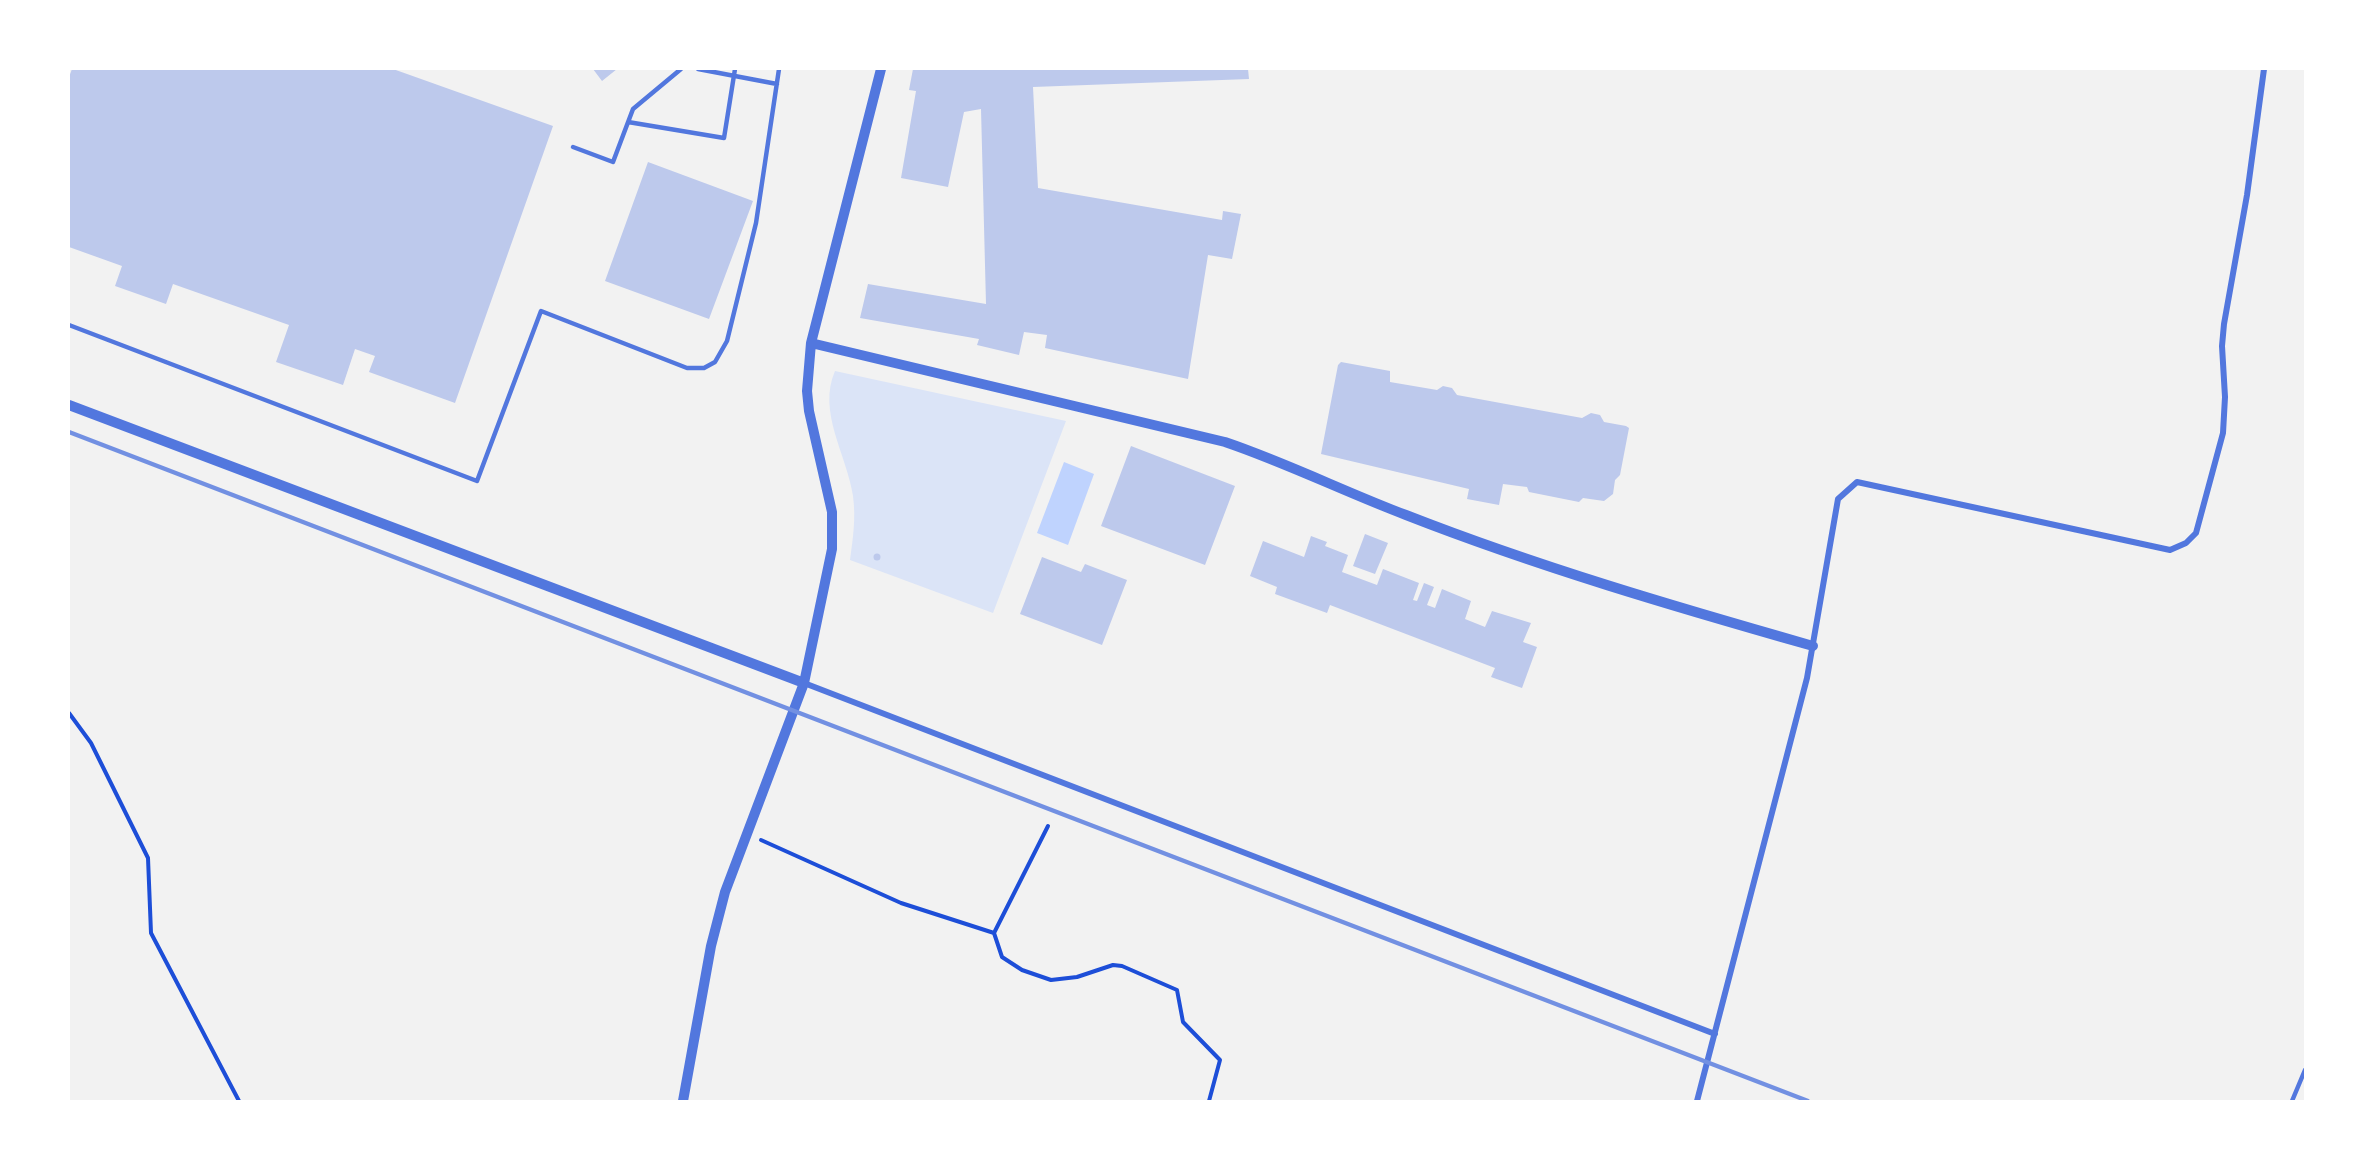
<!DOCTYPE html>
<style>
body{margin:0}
#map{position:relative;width:2374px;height:1170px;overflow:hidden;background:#f2f2f2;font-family:"DejaVu Sans",sans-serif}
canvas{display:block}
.frame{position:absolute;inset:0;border:70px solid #fff;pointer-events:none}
</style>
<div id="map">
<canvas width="2374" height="1170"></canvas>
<div class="frame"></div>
</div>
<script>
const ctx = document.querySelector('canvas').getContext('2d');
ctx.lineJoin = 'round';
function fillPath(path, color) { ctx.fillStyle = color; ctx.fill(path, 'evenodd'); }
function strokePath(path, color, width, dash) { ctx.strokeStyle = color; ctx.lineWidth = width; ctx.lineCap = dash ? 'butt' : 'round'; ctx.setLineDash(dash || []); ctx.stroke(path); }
fillPath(new Path2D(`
 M 835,371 L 1066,421 L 993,613 L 850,560 C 853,538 856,518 853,496 C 847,455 817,412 835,371 Z`), '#dbe4f7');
fillPath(new Path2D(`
 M 1064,462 L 1094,474 L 1068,545 L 1037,533 Z`), '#bfd3fe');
fillPath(new Path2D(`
 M 72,69 L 393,69 L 553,126 L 455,403 L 369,372 L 375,356 L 355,349 L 343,385 L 276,362 L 289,325 L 173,284 L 166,304 L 115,286 L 122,266 L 69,247 L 69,77 Z
 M 593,69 L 617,69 L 602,81 Z
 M 913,69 L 1248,69 L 1249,79 L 1033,87 L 1038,188 L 1222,220 L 1223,211 L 1241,214 L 1232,259 L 1208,255 L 1188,379 L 1045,348 L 1047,335 L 1024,332 L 1019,355 L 977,345 L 979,339 L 860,318 L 868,284 L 986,304 L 981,109 L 964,112 L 948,187 L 901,178 L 916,91 L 909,90 Z
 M 648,162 L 753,201 L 709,319 L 605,281 Z
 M 1341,362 L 1390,371 L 1390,382 L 1437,390 L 1443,386 L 1452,388 L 1457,395 L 1582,418 L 1591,413 L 1600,415 L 1604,422 L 1626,426 L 1629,428 L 1620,475 L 1615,480 L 1613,494 L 1604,501 L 1583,498 L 1579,502 L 1529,492 L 1527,487 L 1503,484 L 1499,505 L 1467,499 L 1469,489 L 1321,454 L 1338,365 Z
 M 1131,446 L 1235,486 L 1205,565 L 1101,526 Z
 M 1365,534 L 1388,543 L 1375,574 L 1353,566 Z
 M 1311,536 L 1327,542 L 1325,546 L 1348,555 L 1342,572 L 1377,585 L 1383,569 L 1419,583 L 1413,600 L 1417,601 L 1424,583 L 1434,587 L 1427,605 L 1435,608 L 1442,589 L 1471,601 L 1465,619 L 1485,627 L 1492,611 L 1531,623 L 1523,642 L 1537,647 L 1522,688 L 1491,677 L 1495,668 L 1330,605 L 1327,613 L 1275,594 L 1277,587 L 1250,576 L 1263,541 L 1304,557 Z
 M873.5 557a3.5 3.5 0 1 1 7 0a3.5 3.5 0 1 1-7 0Z
 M 1042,557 L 1081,572 L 1085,564 L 1127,580 L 1102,645 L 1020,614 Z`), '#bdc9ec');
strokePath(new Path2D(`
 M 69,713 L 91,743 L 148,858 L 151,933 L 239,1101
 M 1048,826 L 994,933 L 1002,957 L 1022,970 L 1051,980 L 1077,977 L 1113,965 L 1122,966 L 1177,990 L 1183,1022 L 1220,1060 L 1209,1101
 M 761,840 L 901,903 L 994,933`), '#1d4ed8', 4);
strokePath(new Path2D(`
 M 698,69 L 777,84
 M 628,122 L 724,138 L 735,69
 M 573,147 L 613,162 L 633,109 L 681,69
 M 69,325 L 477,481 L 541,311 L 687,368 L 704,368 L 715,362 L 727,341 L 756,223 L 779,69
 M 2292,1101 L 2305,1070`), '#5277de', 4.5);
strokePath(new Path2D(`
 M 804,683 L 1715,1034
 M 1697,1101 L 1807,678 L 1838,499 L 1857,482 L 2170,550 L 2186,543 L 2196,533 L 2223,433 L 2225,397 L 2222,346 L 2224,324 L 2247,195 L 2264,69`), '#5277de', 6);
strokePath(new Path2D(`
 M 811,343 L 1225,442 C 1287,463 1345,492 1406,515 C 1539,567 1676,607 1813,646
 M 69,405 L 804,683
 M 683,1101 L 711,946 L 725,892 L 804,683 L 832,549 L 832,512 L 809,411 L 807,391 L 811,343 L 881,69`), '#5277de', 10);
strokePath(new Path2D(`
 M 69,432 L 1808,1101`), '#7290e2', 4.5);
</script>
